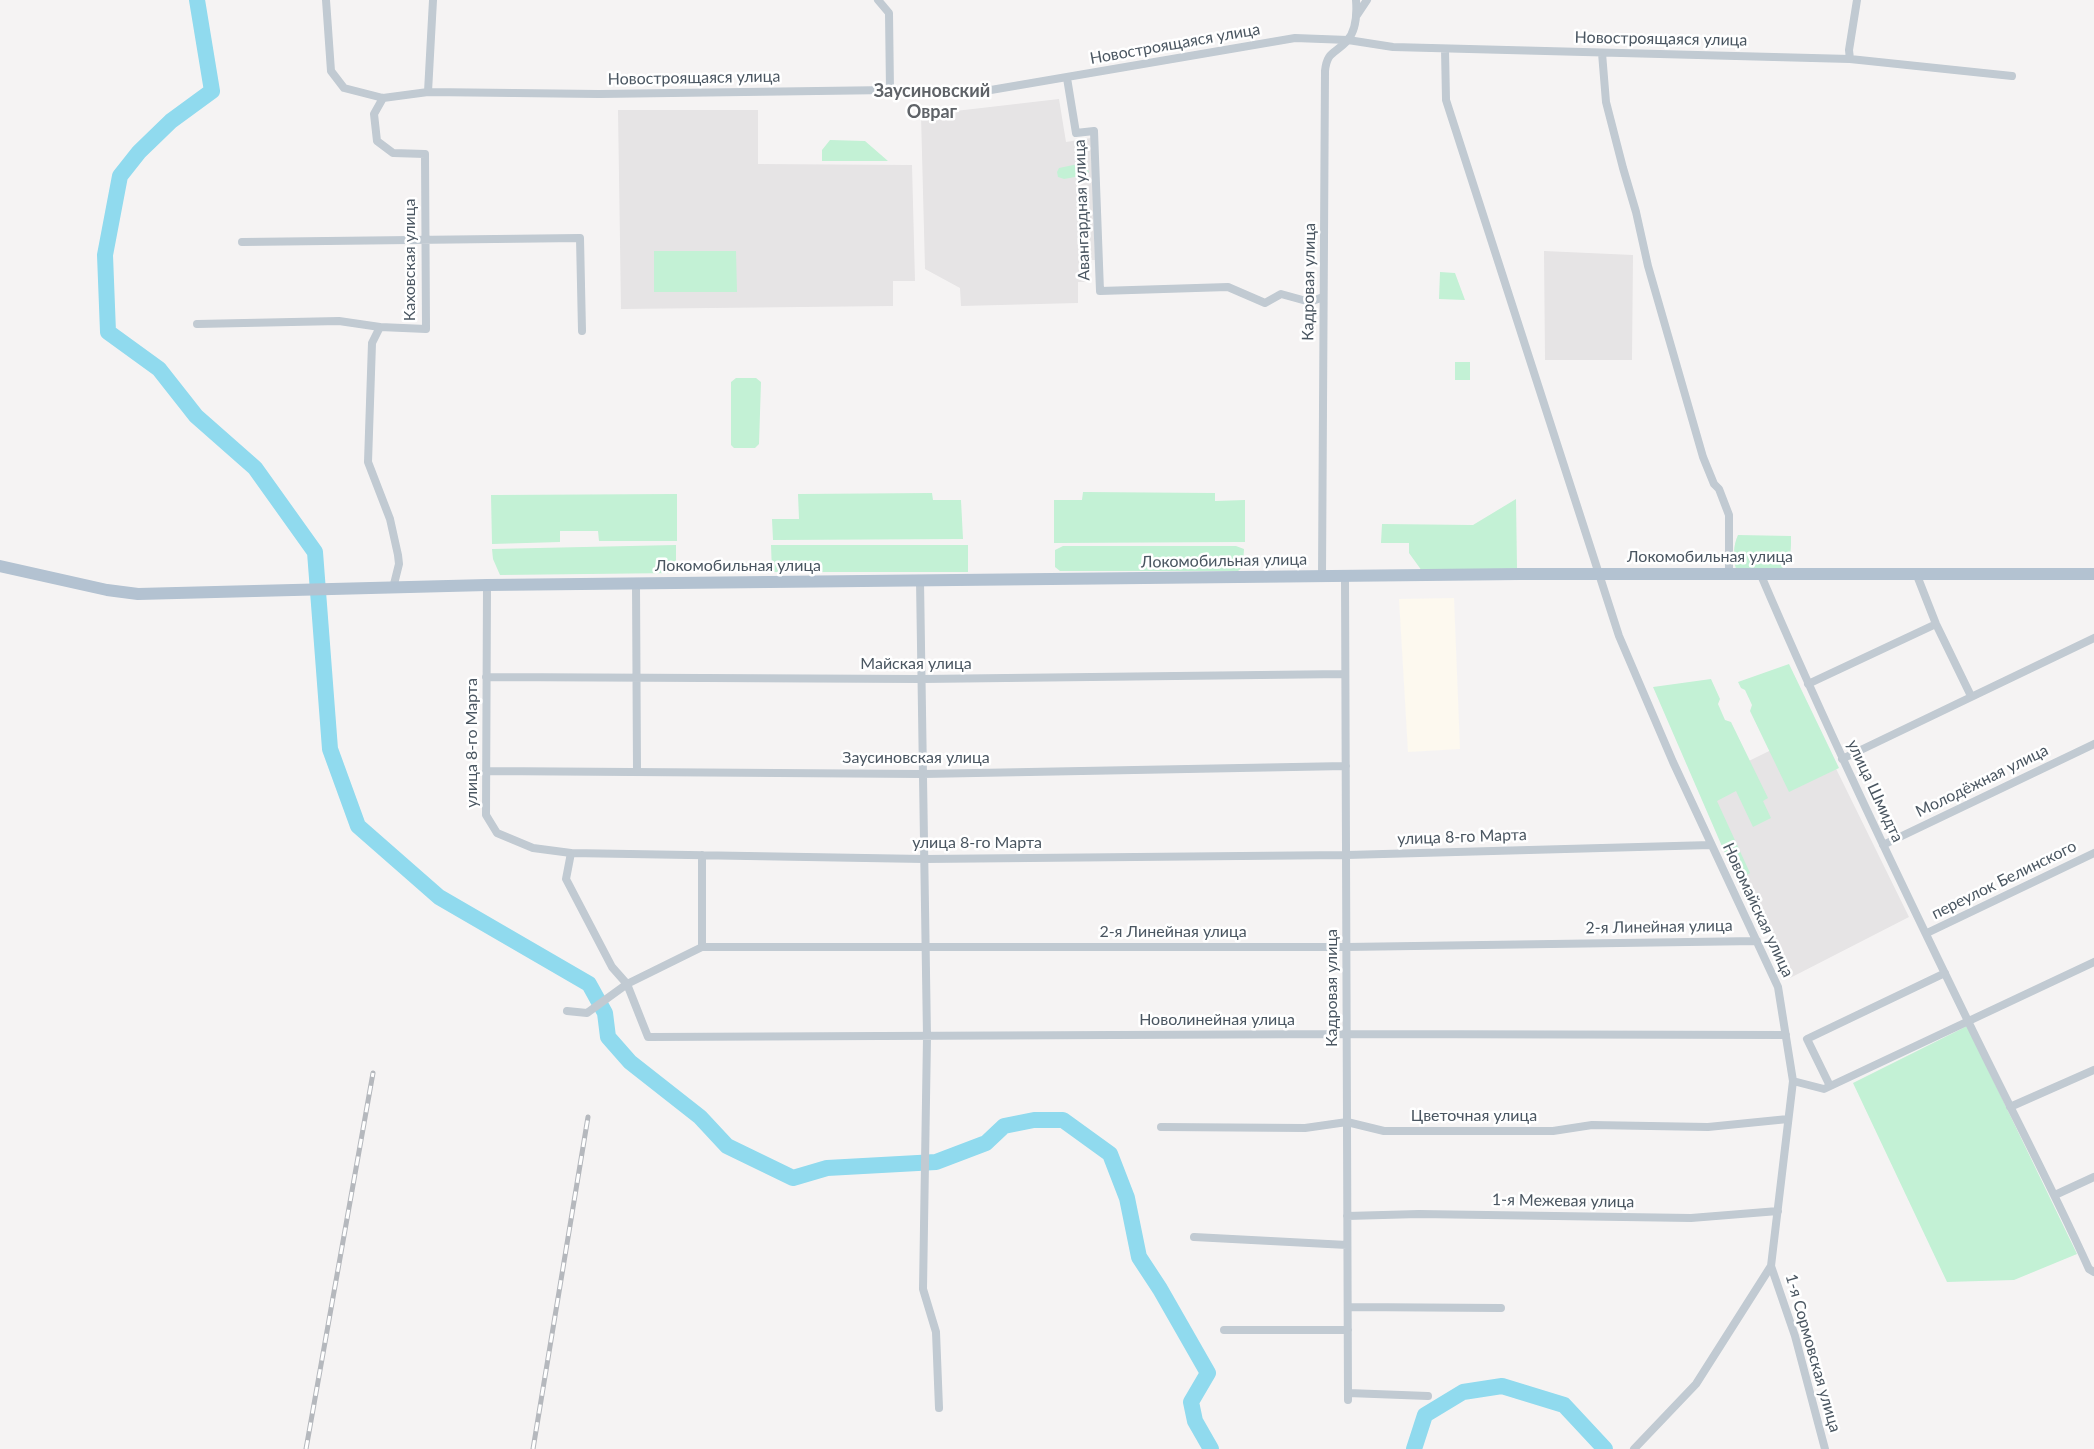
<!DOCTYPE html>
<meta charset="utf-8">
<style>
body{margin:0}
canvas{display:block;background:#f5f3f3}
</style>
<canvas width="2094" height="1449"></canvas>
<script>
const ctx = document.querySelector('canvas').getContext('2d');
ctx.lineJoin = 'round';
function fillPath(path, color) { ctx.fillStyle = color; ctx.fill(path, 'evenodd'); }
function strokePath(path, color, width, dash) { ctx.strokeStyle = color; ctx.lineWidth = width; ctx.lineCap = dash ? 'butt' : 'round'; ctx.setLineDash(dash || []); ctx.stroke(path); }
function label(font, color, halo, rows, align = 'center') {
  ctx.font = font + ' Lato,sans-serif'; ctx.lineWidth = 5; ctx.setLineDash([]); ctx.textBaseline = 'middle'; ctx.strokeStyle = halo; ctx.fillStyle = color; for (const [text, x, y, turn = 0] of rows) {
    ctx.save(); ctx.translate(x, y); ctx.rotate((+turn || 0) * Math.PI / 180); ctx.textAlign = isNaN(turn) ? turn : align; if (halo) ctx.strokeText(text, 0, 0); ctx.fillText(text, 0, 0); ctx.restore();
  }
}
fillPath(new Path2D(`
 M 1454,598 L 1460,749 L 1408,752 L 1399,599 Z`), '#fdf9ef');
fillPath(new Path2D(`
 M 1059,99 L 1066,142 L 1091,138 L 1095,260 L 1086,260 L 1087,282 L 1078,282 L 1078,303 L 961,306 L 960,288 L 925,269 L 921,115 Z
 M 618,110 L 758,110 L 758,164 L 912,165 L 915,281 L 893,281 L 893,306 L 621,309 Z
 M 1544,251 L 1633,255 L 1632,360 L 1545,360 Z
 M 1816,728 L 1909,917 L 1790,978 L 1704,783 Z`), '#e6e4e5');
fillPath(new Path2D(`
 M 830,140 L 865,141 L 888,161 L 822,161 L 822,150 Z
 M 1078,164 L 1085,164 L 1089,172 L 1086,175 L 1064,179 L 1058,177 L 1057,172 L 1059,168 Z
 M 654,251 L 736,251 L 737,292 L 654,292 Z
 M 1440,272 L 1455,273 L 1465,300 L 1439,299 Z
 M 1455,362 L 1470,362 L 1470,380 L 1455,380 Z
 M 736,378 L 756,378 L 761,382 L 759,444 L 755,448 L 734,448 L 731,445 L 731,382 Z
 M 1083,492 L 1215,493 L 1215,501 L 1245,500 L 1245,542 L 1054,543 L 1054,500 L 1082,500 Z
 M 932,493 L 933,500 L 961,500 L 963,539 L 773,540 L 772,519 L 799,519 L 798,494 Z
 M 677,494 L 677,541 L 599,541 L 598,531 L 560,531 L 560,542 L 492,544 L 491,495 Z
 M 1516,499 L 1517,569 L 1422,571 L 1409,553 L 1409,543 L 1381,543 L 1382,524 L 1473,525 Z
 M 1738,535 L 1791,536 C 1791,549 1792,561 1781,569 L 1736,569 C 1733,559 1733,545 1738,535 Z
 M 676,545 L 676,573 L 500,575 L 493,559 L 492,549 Z
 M 771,545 L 968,545 L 968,572 L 772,572 Z
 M 1063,546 L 1236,546 L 1244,549 L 1243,567 L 1238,571 L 1060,571 L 1055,567 L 1055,550 Z
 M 1789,664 L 1839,768 L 1789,792 L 1750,711 L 1752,705 L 1745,690 L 1741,688 L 1738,682 Z
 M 1711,679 L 1720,699 L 1718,704 L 1725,720 L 1731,722 L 1768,798 L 1763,801 L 1771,818 L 1753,827 L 1736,791 L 1717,801 L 1750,873 L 1737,881 L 1653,687 Z
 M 1967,1026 L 2077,1254 L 2014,1280 L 1947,1282 L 1853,1083 Z`), '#c3f1d5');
strokePath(new Path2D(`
 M 197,0 L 212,91 L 171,121 L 139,152 L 120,176 L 105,255 L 108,332 L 159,369 L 196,416 L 255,468 L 315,552 L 330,749 L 358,826 L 439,897 L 589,984 L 605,1013 L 608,1037 L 630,1062 L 700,1117 L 727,1146 L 793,1178 L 827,1168 L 936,1162 L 986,1143 L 1004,1126 L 1034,1120 L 1063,1120 L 1110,1154 L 1127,1198 L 1139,1257 L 1160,1289 L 1208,1373 L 1191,1402 L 1195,1421 L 1211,1449
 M 1414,1449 L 1425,1415 L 1463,1392 L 1502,1386 L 1564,1405 L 1605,1449`), '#90daee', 16);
strokePath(new Path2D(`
 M 326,0 L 331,71 L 344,88 L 383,98 L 428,92 L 599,94 L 890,90 L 985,91 L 1295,38 L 1348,40 L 1393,47 L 1850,59 L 2012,76
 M 878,0 L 889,13 L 890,90
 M 1357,15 L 1367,0
 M 1445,49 L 1446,100 L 1619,636 L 1673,762 L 1778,987 L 1793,1081 L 1771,1266 L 1696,1384 L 1634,1449
 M 1602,53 L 1606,102 L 1623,168 L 1636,212 L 1648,266 L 1703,457 L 1714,484 L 1719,489 L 1729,515 L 1729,573
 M 1850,59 L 1849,50 L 1857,0
 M 1067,78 L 1076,133 L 1094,131 L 1100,291 L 1228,287 L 1265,303 L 1281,294 L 1310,302 L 1323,297
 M 428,92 L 433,0
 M 383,98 L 374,114 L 377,141 L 393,153 L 425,154 L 426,329 L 380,327 L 372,343 L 368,462 L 390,519 L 398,555 L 399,564 L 393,588
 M 242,242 L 580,238 L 582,331
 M 197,324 L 339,321 L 380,327
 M 1760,573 C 1825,725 1896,873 1968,1021 C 2008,1104 2051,1185 2089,1269 L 2094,1272
 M 1916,573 L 1936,624 L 1971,696
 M 1322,576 L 1325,71 C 1327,51 1335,54 1347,41 C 1356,31 1357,13 1356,0
 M 1345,576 L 1348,1400
 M 920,580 L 927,1037 L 923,1289 L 936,1332 L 939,1408
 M 636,583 L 637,772
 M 487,585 L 486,815 L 497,833 L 533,848 L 571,853 L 924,859 L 1347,855 L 1711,845
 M 486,677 L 922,679 L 1345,674
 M 1808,684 L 1936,624
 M 1842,759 L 2094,638
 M 486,771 L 923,774 L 1346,766
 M 1883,845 L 2094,744
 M 571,853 L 566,879 L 612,967 L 627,984 L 648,1037 L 1347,1034 L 1786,1035
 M 702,855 L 702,947
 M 1927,933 L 2094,853
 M 567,1011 L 587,1013 L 627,984 L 702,947 L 1346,947 L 1757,941
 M 1793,1081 L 1824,1089 L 2094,962
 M 1830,1086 L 1807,1039 L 1945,973
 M 2010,1107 L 2094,1070
 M 1161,1127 L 1305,1128 L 1347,1122 L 1384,1131 L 1553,1131 L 1592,1125 L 1708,1127 L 1788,1119
 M 2055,1195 L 2094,1177
 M 1347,1216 L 1419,1214 L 1691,1218 L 1778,1211
 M 1194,1237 L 1347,1245
 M 1771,1266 L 1795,1336 L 1825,1449
 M 1348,1307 L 1501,1308
 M 1224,1330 L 1348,1330
 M 1348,1393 L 1428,1396`), '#c1cad2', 8);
strokePath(new Path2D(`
 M 0,566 L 107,590 L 138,594 L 487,585 L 1520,574 L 2094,574`), '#b3c2d1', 12);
const rail = new Path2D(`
 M 306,1449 L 373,1073
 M 533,1449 L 588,1117`);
strokePath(rail, '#b5b8bd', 5);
strokePath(rail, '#fff', 3, [9]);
label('16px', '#4a5661', '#fff', [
 ["Новостроящаяся улица",1661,39,1],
 ["Новостроящаяся улица",1175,44,-10],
 ["Новостроящаяся улица",694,78,-1],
 ["Авангардная улица",1082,210,-92],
 ["Каховская улица",410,260,-90],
 ["Кадровая улица",1309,282,-89],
 ["Локомобильная улица",1710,557],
 ["Локомобильная улица",1224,561,-1],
 ["Локомобильная улица",738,566],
 ["Майская улица",916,664],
 ["улица 8-го Марта",472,743,-90],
 ["Заусиновская улица",916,758],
 ["Молодёжная улица",1982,781,-26],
 ["улица Шмидта",1875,791,65],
 ["улица 8-го Марта",1462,837,-2],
 ["улица 8-го Марта",977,843],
 ["переулок Белинского",2004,880,-26],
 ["Новомайская улица",1758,910,65],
 ["2-я Линейная улица",1659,927,-1],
 ["2-я Линейная улица",1173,932],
 ["Кадровая улица",1332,988,-90],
 ["Новолинейная улица",1217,1020],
 ["Цветочная улица",1474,1116],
 ["1-я Межевая улица",1563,1201,1],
 ["1-я Сормовская улица",1813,1353,74]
]);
label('bold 18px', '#5f6368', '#fff', [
 ["Заусиновский",932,91],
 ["Овраг",932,112]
]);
</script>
